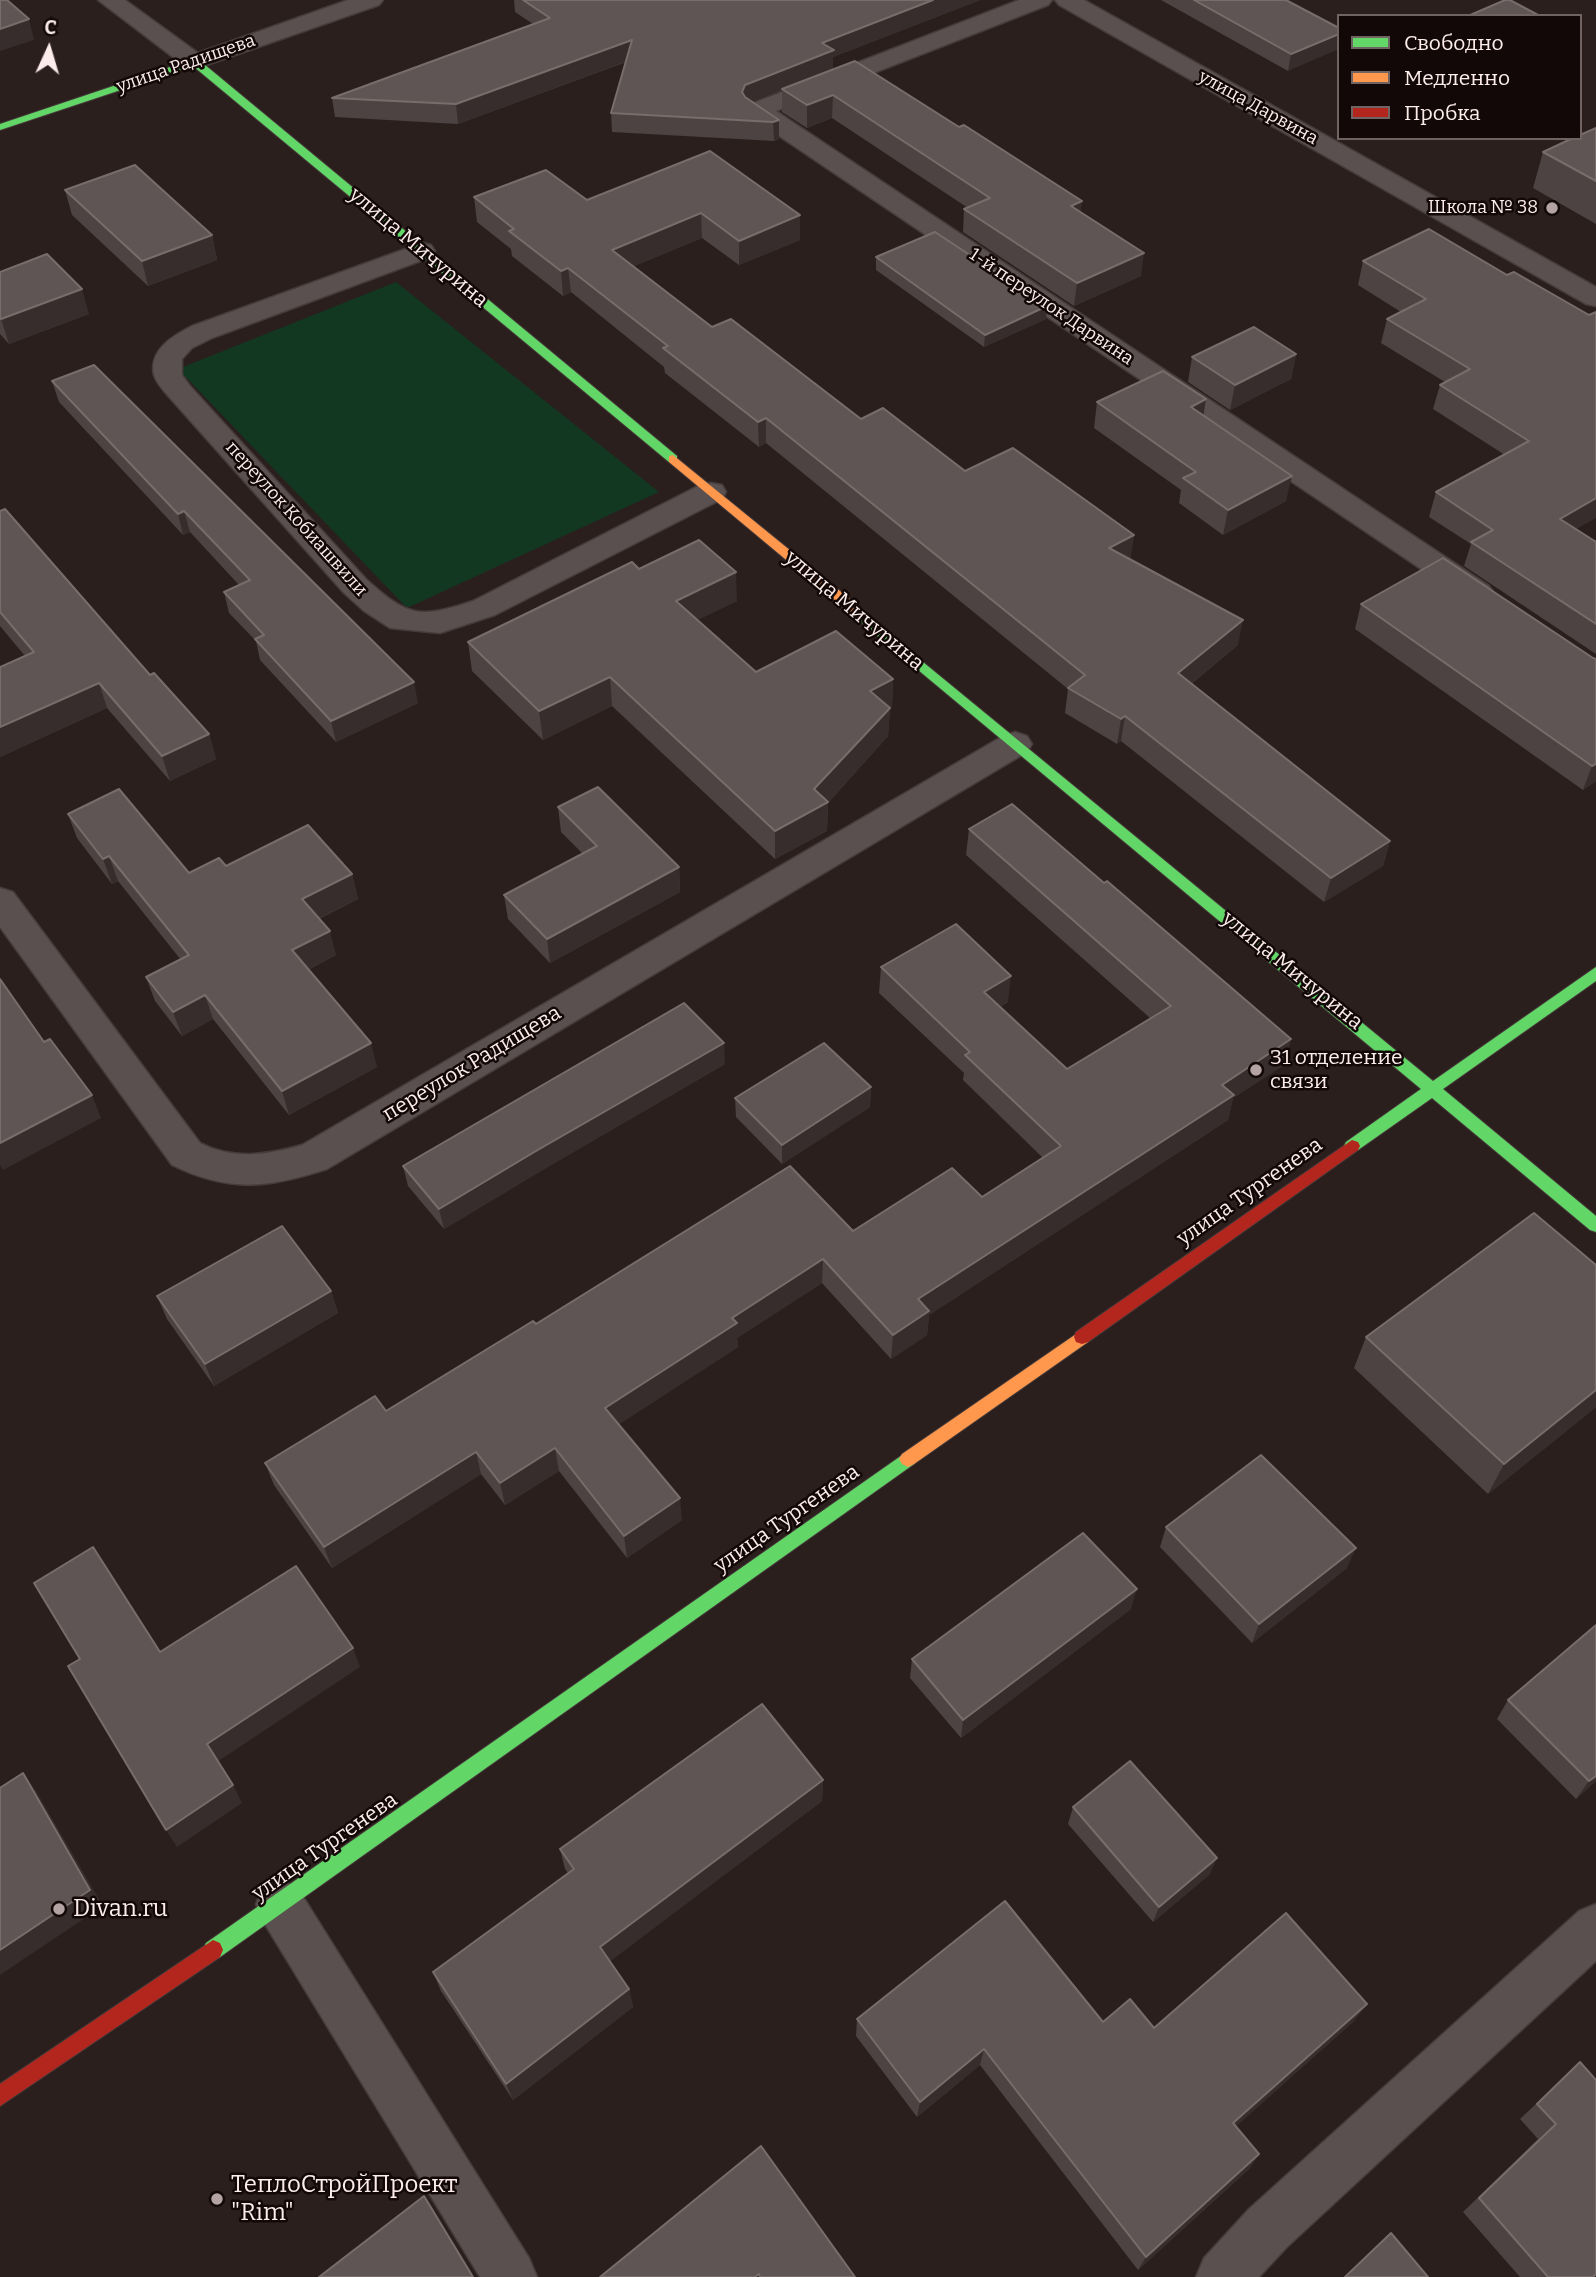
<!DOCTYPE html>
<meta charset="utf-8">
<style>
body{margin:0}
#map{position:relative;width:1596px;height:2277px;overflow:hidden;background:#2b1f1e;font-family:Bitter,serif}
canvas{display:block}
.legend{position:absolute;left:1337px;top:14px;width:245px;height:126px;box-sizing:border-box;background:#120807;border:2px solid #706362;margin:0;padding:9px 12px;list-style:none;font-size:21px;color:#fcecea}
.legend li{display:flex;align-items:center;gap:14px;height:35px}
.legend b{width:35px;border:2px solid #706362}
.north{position:absolute;left:14px;top:14px;width:70px;height:70px;-webkit-text-stroke:5px #120807;paint-order:stroke;rotate:4deg;font-size:19px;font-weight:700;line-height:28px;text-align:center;color:#fcecea}
.north::after{content:'';display:block;margin:auto;width:24px;height:32px;background:#fcecea;clip-path:polygon(50% 0,100% 100%,50% 72%,0 100%)}
</style>
<div id="map">
<canvas width="1596" height="2277"></canvas>
<ul class="legend">
<li><b style="height:9px;background:#63d668"></b>Свободно</li>
<li><b style="height:9px;background:#ff974d"></b>Медленно</li>
<li><b style="height:9px;background:#b3261e"></b>Пробка</li>
</ul>
<div class="north">С</div>
</div>
<script>
const ctx = document.querySelector('canvas').getContext('2d');
ctx.lineJoin = 'round';
function fillPath(path, color) { ctx.fillStyle = color; ctx.fill(path, 'evenodd'); }
function strokePath(path, color, width, dash) { ctx.strokeStyle = color; ctx.lineWidth = width; ctx.lineCap = dash ? 'butt' : 'round'; ctx.setLineDash(dash || []); ctx.stroke(path); }
function label(font, color, halo, rows, align = 'center') {
  ctx.font = font + ' Bitter,serif'; ctx.lineWidth = 5; ctx.setLineDash([]); ctx.textBaseline = 'middle'; ctx.strokeStyle = halo; ctx.fillStyle = color; for (const [text, x, y, turn = 0] of rows) {
    ctx.save(); ctx.translate(x, y); ctx.rotate((+turn || 0) * Math.PI / 180); ctx.textAlign = isNaN(turn) ? turn : align; if (halo) ctx.strokeText(text, 0, 0); ctx.fillText(text, 0, 0); ctx.restore();
  }
}
fillPath(new Path2D(`
 M 396,282 L 659,492 L 407,608 L 178,369 Z`), '#123821');
const street = new Path2D(`
 M 98,0 L 125,0 L 198,53 L 348,0 L 383,0 L 379,5 L 195,69 L 186,67 Z
 M 1019,0 L 1052,0 L 1048,5 L 776,111 L 1489,586 L 1494,593 L 1489,600 L 1478,603 L 1467,600 L 748,115 L 745,110 L 748,105 Z
 M 1055,0 L 1084,0 L 1596,287 L 1596,306 L 1586,304 L 1059,5 Z
 M 422,243 L 431,245 L 435,251 L 431,257 L 212,338 L 192,348 L 182,359 L 182,375 L 190,386 L 366,579 C 408,617 419,619 473,601 L 700,485 L 711,483 L 722,485 L 726,492 L 722,499 L 495,615 L 440,633 L 390,628 L 364,611 L 344,593 L 170,398 C 165,392 156,383 154,375 C 148,350 174,335 192,326 Z
 M 1015,732 L 1027,736 L 1032,744 L 1027,752 L 327,1169 C 268,1188 229,1193 172,1165 L 0,927 L 0,888 L 13,892 L 200,1143 C 234,1160 266,1155 302,1145 L 1003,736 Z
 M 280,1880 L 297,1887 L 529,2258 L 537,2277 L 480,2277 L 263,1921 L 256,1904 L 263,1887 Z
 M 1596,1904 L 1596,1961 L 1287,2247 L 1259,2277 L 1196,2277 L 1204,2258 L 1249,2209 L 1579,1911 Z`);
const fast = new Path2D(`
 M 191,60 L 199,60 L 677,456 L 677,462 L 669,462 L 193,66 L 0,130 L 0,124 Z
 M 862,612 L 1433,1081 L 1596,967 L 1596,981 L 1443,1089 L 1596,1216 L 1596,1232 L 1590,1230 L 1432,1098 L 1358,1150 L 1346,1150 L 1344,1146 L 1346,1142 L 1421,1089 L 857,619 L 856,616 Z
 M 908,1451 L 914,1454 L 917,1459 L 914,1464 L 220,1957 L 213,1960 L 206,1957 L 203,1950 L 206,1943 Z`);
const slow = new Path2D(`
 M 673,455 L 867,613 L 867,619 L 857,619 L 669,462 L 669,456 Z
 M 1082,1330 L 1088,1332 L 1090,1337 L 1088,1342 L 914,1464 L 908,1467 L 902,1464 L 899,1459 L 902,1454 Z`);
const jam = new Path2D(`
 M 1352,1140 L 1358,1142 L 1360,1146 L 1358,1150 L 1088,1342 L 1082,1344 L 1076,1342 L 1074,1337 L 1076,1332 Z
 M 213,1940 L 220,1943 L 223,1950 L 220,1957 L 0,2106 L 0,2084 Z`);
strokePath(street, '#453b3a', 3);
strokePath(fast, '#453b3a', 2);
strokePath(slow, '#453b3a', 2);
strokePath(jam, '#453b3a', 2);
fillPath(street, '#5a504f');
fillPath(fast, '#63d668');
fillPath(slow, '#ff974d');
fillPath(jam, '#b3261e');
fillPath(new Path2D(`
 M 514,0 L 980,0 L 833,57 L 833,69 L 1081,212 L 1141,276 L 1074,306 L 963,232 L 964,209 L 968,208 L 832,118 L 807,128 L 782,112 L 782,90 L 752,101 L 779,120 L 779,139 L 774,141 L 612,132 L 611,113 L 626,62 L 458,124 L 335,117 L 332,98 L 533,24 L 515,12 Z
 M 1161,0 L 1286,0 L 1339,28 L 1288,71 Z
 M 1596,128 L 1596,224 L 1533,188 L 1543,152 Z
 M 710,151 L 800,240 L 739,265 L 702,238 L 634,266 L 712,327 L 861,419 L 965,471 L 1134,535 L 1130,559 L 1238,645 L 1191,684 L 1390,841 L 1383,866 L 1324,902 L 1121,741 L 1117,744 L 1065,713 L 1068,689 L 766,443 L 759,447 L 665,373 L 664,367 L 571,292 L 563,296 L 512,256 L 511,249 L 477,222 L 474,197 L 587,200 Z
 M 65,190 L 212,235 L 217,260 L 148,286 L 72,215 Z
 M 1429,229 L 1576,529 L 1596,542 L 1596,654 L 1464,566 L 1471,544 L 1429,517 L 1436,492 L 1505,455 L 1433,409 L 1440,385 L 1445,382 L 1381,343 L 1387,319 L 1401,312 L 1358,285 L 1363,261 Z
 M 876,257 L 1047,306 L 1046,319 L 984,347 L 876,270 Z
 M 0,272 L 89,314 L 9,344 L 0,334 Z
 M 1296,354 L 1291,379 L 1230,410 L 1188,382 L 1192,357 Z
 M 52,381 L 418,703 L 336,742 L 260,660 L 256,641 L 229,613 L 224,592 L 239,585 L 190,532 L 183,535 L 59,402 Z
 M 1097,402 L 1204,416 L 1286,501 L 1223,535 L 1179,503 L 1181,490 L 1094,428 Z
 M 0,511 L 150,675 L 209,734 L 216,759 L 170,781 L 107,708 L 0,757 L 0,667 L 25,656 L 0,626 Z
 M 639,569 L 737,601 L 697,620 L 756,672 L 893,679 L 892,707 L 890,708 L 888,736 L 828,803 L 827,831 L 775,859 L 612,706 L 543,740 L 472,671 L 468,642 Z
 M 1361,604 L 1596,659 L 1596,781 L 1583,790 L 1355,629 Z
 M 558,807 L 679,867 L 680,892 L 550,963 L 508,919 L 504,895 L 583,854 L 561,832 Z
 M 68,814 L 189,873 L 226,866 L 352,874 L 358,899 L 319,919 L 336,955 L 308,970 L 377,1067 L 289,1115 L 213,1019 L 182,1036 L 155,1001 L 146,977 L 181,960 L 118,881 L 112,884 L 77,838 Z
 M 969,829 L 1104,883 L 1291,1039 L 1284,1065 L 1233,1098 L 1228,1120 L 929,1315 L 927,1335 L 891,1359 L 822,1283 L 737,1338 L 738,1347 L 619,1424 L 682,1520 L 627,1558 L 559,1471 L 505,1505 L 481,1474 L 332,1568 L 274,1485 L 265,1463 L 386,1411 L 536,1324 L 853,1231 L 982,1197 L 1043,1158 L 963,1080 L 964,1073 L 879,993 L 881,967 L 1008,1002 L 1000,1007 L 1067,1069 L 1150,1018 L 966,855 Z
 M 725,1064 L 539,1172 L 444,1229 L 408,1186 L 403,1166 Z
 M 871,1087 L 870,1107 L 782,1164 L 736,1117 L 735,1098 Z
 M 1596,1265 L 1596,1407 L 1488,1494 L 1354,1368 L 1366,1337 Z
 M 331,1291 L 338,1313 L 214,1386 L 167,1319 L 157,1296 Z
 M 1166,1527 L 1347,1568 L 1252,1643 L 1160,1547 Z
 M 1131,1609 L 961,1738 L 910,1678 L 912,1659 Z
 M 1508,1700 L 1596,1781 L 1576,1799 L 1497,1719 Z
 M 823,1780 L 822,1801 L 610,1961 L 629,1989 L 633,2007 L 513,2100 L 441,1991 L 433,1972 L 568,1873 L 565,1869 L 560,1849 Z
 M 1073,1807 L 1210,1874 L 1153,1922 L 1068,1824 Z
 M 857,2019 L 1103,2022 L 1154,2028 L 1354,2021 L 1236,2126 L 1259,2154 L 1249,2169 L 1138,2270 L 980,2065 L 917,2117 L 856,2036 Z
 M 1580,2062 L 1593,2277 L 1520,2277 L 1463,2212 L 1538,2139 L 1520,2119 Z`), '#4c4342');
fillPath(new Path2D(`
 M 933,0 L 980,0 L 833,57 L 833,69 L 746,104 L 742,92 L 745,85 L 822,43 Z
 M 29,19 L 34,40 L 0,51 L 0,29 Z
 M 1339,34 L 1339,49 L 1288,71 L 1291,54 Z
 M 632,40 L 633,59 L 458,124 L 456,104 Z
 M 833,95 L 832,118 L 807,128 L 807,105 Z
 M 779,120 L 779,139 L 774,141 L 773,122 Z
 M 1082,201 L 1079,224 L 1071,206 Z
 M 701,213 L 702,238 L 614,274 L 612,250 Z
 M 800,215 L 800,240 L 739,265 L 739,241 Z
 M 212,235 L 217,260 L 148,286 L 142,261 Z
 M 1144,253 L 1141,276 L 1074,306 L 1077,283 Z
 M 568,268 L 571,292 L 563,296 L 561,271 Z
 M 82,289 L 89,314 L 9,344 L 1,319 Z
 M 1047,306 L 1046,319 L 984,347 L 985,335 Z
 M 1296,354 L 1291,379 L 1230,410 L 1235,385 Z
 M 1206,399 L 1202,425 L 1191,407 Z
 M 766,418 L 766,443 L 759,447 L 758,422 Z
 M 1292,476 L 1286,501 L 1223,535 L 1228,510 Z
 M 1596,498 L 1596,518 L 1551,543 L 1560,519 Z
 M 184,511 L 190,532 L 183,535 L 178,514 Z
 M 1134,535 L 1130,560 L 1109,548 Z
 M 736,572 L 737,601 L 677,630 L 676,601 Z
 M 1243,620 L 1238,645 L 1173,698 L 1178,673 Z
 M 610,677 L 612,706 L 543,740 L 539,711 Z
 M 893,679 L 892,707 L 890,708 L 888,736 L 828,803 L 827,831 L 775,859 L 775,831 L 814,789 L 870,691 Z
 M 414,682 L 418,703 L 336,742 L 331,721 Z
 M 99,683 L 107,708 L 0,757 L 0,727 Z
 M 1125,716 L 1121,741 L 1117,744 L 1121,719 Z
 M 209,734 L 216,759 L 170,781 L 162,756 Z
 M 1596,764 L 1596,781 L 1583,790 L 1592,766 Z
 M 1390,841 L 1383,866 L 1324,902 L 1331,878 Z
 M 109,856 L 118,881 L 112,884 L 103,859 Z
 M 679,867 L 680,892 L 550,963 L 547,939 Z
 M 352,874 L 358,899 L 308,924 L 302,899 Z
 M 330,931 L 336,955 L 298,975 L 292,950 Z
 M 1011,976 L 1008,1002 L 981,1018 L 984,992 Z
 M 205,995 L 213,1019 L 182,1036 L 173,1012 Z
 M 1291,1039 L 1284,1065 L 1233,1098 L 1228,1120 L 929,1315 L 927,1335 L 891,1359 L 893,1335 L 918,1299 L 1222,1085 Z
 M 371,1043 L 377,1067 L 289,1115 L 282,1091 Z
 M 724,1043 L 725,1064 L 539,1172 L 444,1229 L 439,1209 L 536,1151 Z
 M 871,1087 L 870,1107 L 782,1164 L 782,1145 Z
 M 92,1095 L 101,1118 L 3,1170 L 0,1165 L 0,1143 Z
 M 823,1259 L 822,1283 L 737,1338 L 738,1347 L 609,1431 L 605,1408 L 732,1318 Z
 M 331,1291 L 338,1313 L 214,1386 L 205,1364 Z
 M 1596,1390 L 1596,1407 L 1488,1494 L 1504,1464 Z
 M 555,1448 L 559,1471 L 505,1505 L 500,1483 Z
 M 476,1452 L 481,1474 L 332,1568 L 324,1547 Z
 M 680,1498 L 682,1520 L 627,1558 L 624,1536 Z
 M 1356,1548 L 1347,1568 L 1252,1643 L 1259,1624 Z
 M 1137,1589 L 1131,1609 L 961,1738 L 963,1720 Z
 M 353,1648 L 360,1667 L 217,1762 L 207,1744 Z
 M 23,1773 L 36,1791 L 103,1906 L 0,1975 L 0,1950 Z
 M 1596,1776 L 1596,1781 L 1576,1799 L 1589,1781 Z
 M 823,1780 L 822,1801 L 604,1966 L 600,1947 Z
 M 233,1785 L 242,1803 L 177,1847 L 166,1830 Z
 M 1217,1858 L 1210,1874 L 1153,1922 L 1159,1907 Z
 M 629,1989 L 633,2007 L 513,2100 L 506,2084 Z
 M 1367,2004 L 1354,2021 L 1223,2138 L 1233,2123 Z
 M 984,2049 L 980,2065 L 917,2117 L 920,2102 Z
 M 1259,2154 L 1249,2169 L 1138,2270 L 1146,2257 Z`), '#372d2c');
const building = new Path2D(`
 M 0,0 L 7,0 L 29,19 L 0,29 Z
 M 523,0 L 933,0 L 822,43 L 834,50 L 745,85 L 742,92 L 745,97 L 779,120 L 773,122 L 611,113 L 632,40 L 456,104 L 332,98 L 550,18 Z
 M 1194,0 L 1286,0 L 1339,28 L 1339,34 L 1291,54 Z
 M 1505,0 L 1510,0 L 1540,16 L 1468,16 Z
 M 855,61 L 959,127 L 964,125 L 1082,201 L 1071,206 L 1144,253 L 1077,283 L 964,209 L 990,198 L 833,95 L 807,105 L 782,89 Z
 M 1596,128 L 1596,181 L 1543,152 L 1573,138 L 1580,138 L 1580,135 Z
 M 710,151 L 800,215 L 739,241 L 701,213 L 612,250 L 712,327 L 731,319 L 861,419 L 883,408 L 965,471 L 1013,448 L 1134,535 L 1109,548 L 1243,620 L 1178,673 L 1390,841 L 1331,878 L 1125,716 L 1121,719 L 1068,688 L 1085,675 L 766,418 L 758,422 L 663,348 L 668,346 L 568,268 L 561,271 L 509,231 L 514,229 L 474,197 L 546,170 L 587,200 Z
 M 135,165 L 212,235 L 142,261 L 65,190 Z
 M 1429,229 L 1507,275 L 1514,272 L 1589,315 L 1596,312 L 1596,498 L 1560,519 L 1596,542 L 1596,624 L 1471,542 L 1493,530 L 1436,492 L 1529,441 L 1440,385 L 1470,369 L 1387,319 L 1426,299 L 1363,261 Z
 M 935,232 L 1047,306 L 985,335 L 876,257 Z
 M 47,254 L 82,289 L 1,319 L 0,318 L 0,272 Z
 M 1254,327 L 1296,354 L 1235,385 L 1192,357 Z
 M 94,365 L 414,682 L 331,721 L 255,639 L 264,635 L 224,592 L 250,580 L 184,511 L 178,514 L 52,381 Z
 M 1163,371 L 1206,399 L 1191,407 L 1292,476 L 1228,510 L 1183,478 L 1196,472 L 1097,402 Z
 M 5,509 L 150,675 L 154,673 L 209,734 L 162,756 L 99,683 L 0,727 L 0,667 L 34,652 L 0,612 L 0,511 Z
 M 699,540 L 736,572 L 676,601 L 756,672 L 836,631 L 893,679 L 870,691 L 890,708 L 814,789 L 828,802 L 775,831 L 610,677 L 539,711 L 468,642 L 632,562 L 639,569 Z
 M 1443,558 L 1593,658 L 1596,659 L 1596,764 L 1592,766 L 1361,604 Z
 M 598,787 L 679,867 L 547,939 L 504,895 L 597,846 L 558,807 Z
 M 119,789 L 189,873 L 219,858 L 226,866 L 308,825 L 352,874 L 302,899 L 330,931 L 292,950 L 371,1043 L 282,1091 L 205,995 L 173,1012 L 146,977 L 189,955 L 109,856 L 103,859 L 68,814 Z
 M 1012,804 L 1104,883 L 1107,881 L 1291,1039 L 1222,1085 L 1234,1095 L 918,1299 L 929,1311 L 893,1335 L 823,1259 L 732,1318 L 737,1323 L 605,1408 L 680,1498 L 624,1536 L 555,1448 L 500,1483 L 476,1452 L 324,1547 L 265,1463 L 375,1396 L 386,1411 L 533,1321 L 536,1324 L 790,1166 L 853,1231 L 952,1168 L 982,1197 L 1061,1146 L 965,1055 L 970,1052 L 881,967 L 956,924 L 1011,976 L 984,992 L 1067,1069 L 1171,1006 L 969,829 Z
 M 0,979 L 44,1042 L 50,1039 L 92,1095 L 0,1143 Z
 M 684,1003 L 724,1043 L 536,1151 L 439,1209 L 403,1166 Z
 M 824,1043 L 871,1087 L 782,1145 L 735,1098 Z
 M 1534,1213 L 1596,1265 L 1596,1390 L 1504,1464 L 1366,1337 Z
 M 282,1226 L 331,1291 L 205,1364 L 157,1296 Z
 M 1261,1455 L 1356,1548 L 1259,1624 L 1166,1527 Z
 M 1083,1533 L 1137,1589 L 963,1720 L 912,1659 Z
 M 93,1547 L 160,1652 L 296,1566 L 353,1648 L 207,1744 L 233,1785 L 166,1830 L 68,1666 L 80,1659 L 34,1583 Z
 M 1596,1625 L 1596,1776 L 1589,1781 L 1508,1700 Z
 M 762,1704 L 823,1780 L 600,1947 L 629,1989 L 506,2084 L 433,1972 L 574,1869 L 560,1849 Z
 M 1130,1761 L 1217,1858 L 1159,1907 L 1073,1807 Z
 M 23,1773 L 90,1890 L 0,1950 L 0,1788 Z
 M 1005,1901 L 1103,2022 L 1130,1999 L 1154,2028 L 1286,1913 L 1367,2004 L 1233,2123 L 1259,2154 L 1146,2257 L 984,2049 L 920,2102 L 857,2019 Z
 M 1580,2062 L 1596,2080 L 1596,2274 L 1593,2277 L 1548,2277 L 1479,2198 L 1556,2124 L 1537,2104 Z
 M 761,2146 L 855,2277 L 760,2277 L 759,2274 L 755,2277 L 600,2277 Z
 M 424,2196 L 473,2277 L 319,2277 Z
 M 1391,2233 L 1428,2277 L 1345,2277 Z`);
fillPath(building, '#5f5554');
strokePath(building, '#786d6b', 2);
for (const [x, y, r, color] of [
 [1552,208,7,"#b3a4a3"],
 [1256,1070,7,"#b3a4a3"],
 [59,1909,7,"#b3a4a3"],
 [217,2199,7,"#b3a4a3"]
]) { const dot = new Path2D(); dot.arc(x, y, r, 0, 2 * Math.PI); ctx.fillStyle = color; ctx.fill(dot); strokePath(dot, '#120807', 2.5); }
label('18px', '#fcecea', '#120807', [
 ["улица Радищева",186,64,-19],
 ["улица Дарвина",1258,108,29],
 ["1-й переулок Дарвина",1051,307,34],
 ["переулок Кобиашвили",296,519,48]
]);
label('18px', '#fcecea', '#120807', [
 ["Школа № 38",1538,208]
], 'right');
label('21px', '#fcecea', '#120807', [
 ["улица Мичурина",418,248,40],
 ["улица Мичурина",854,611,40],
 ["улица Мичурина",1292,971,39],
 ["переулок Радищева",472,1064,-31],
 ["улица Тургенева",1250,1192,-35],
 ["улица Тургенева",787,1519,-35],
 ["улица Тургенева",325,1847,-35]
]);
label('21px', '#fcecea', '#120807', [
 ["31 отделение",1270,1058],
 ["связи",1270,1082]
], 'left');
label('24px', '#fcecea', '#120807', [
 ["Divan.ru",73,1909],
 ["ТеплоСтройПроект",231,2185],
 ["\"Rim\"",231,2213]
], 'left');
</script>
